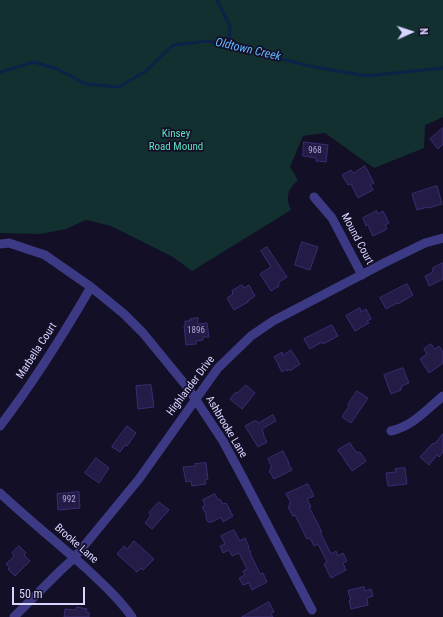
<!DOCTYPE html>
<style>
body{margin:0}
#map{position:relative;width:443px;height:617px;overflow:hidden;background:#130f26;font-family:"Roboto Condensed",sans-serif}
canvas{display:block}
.north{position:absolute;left:391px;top:12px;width:40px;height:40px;-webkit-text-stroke:3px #130f26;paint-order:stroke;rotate:87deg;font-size:11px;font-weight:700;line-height:16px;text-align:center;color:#d9d4ff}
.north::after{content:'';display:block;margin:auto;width:14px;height:18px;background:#d9d4ff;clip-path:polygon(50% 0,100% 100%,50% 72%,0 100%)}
.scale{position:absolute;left:12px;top:587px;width:73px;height:18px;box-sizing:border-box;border:2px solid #d9d4ff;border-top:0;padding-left:5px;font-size:12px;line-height:14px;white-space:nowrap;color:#d9d4ff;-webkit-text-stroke:3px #130f26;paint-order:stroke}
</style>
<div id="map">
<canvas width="443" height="617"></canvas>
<div class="north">N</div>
<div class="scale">50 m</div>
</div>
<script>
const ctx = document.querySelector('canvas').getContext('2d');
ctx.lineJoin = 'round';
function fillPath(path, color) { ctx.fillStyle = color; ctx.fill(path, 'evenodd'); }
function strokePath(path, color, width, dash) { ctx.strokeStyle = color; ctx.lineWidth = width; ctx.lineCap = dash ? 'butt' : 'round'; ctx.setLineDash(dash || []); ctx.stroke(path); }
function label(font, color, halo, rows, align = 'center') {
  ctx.font = font + ' "Roboto Condensed",sans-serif'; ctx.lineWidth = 3.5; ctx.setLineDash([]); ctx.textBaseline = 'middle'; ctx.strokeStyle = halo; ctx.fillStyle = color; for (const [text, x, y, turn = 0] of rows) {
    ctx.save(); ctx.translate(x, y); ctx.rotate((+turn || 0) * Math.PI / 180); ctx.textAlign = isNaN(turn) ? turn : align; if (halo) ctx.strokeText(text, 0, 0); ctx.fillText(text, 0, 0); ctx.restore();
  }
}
fillPath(new Path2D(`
 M 0,0 L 443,0 L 443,117 L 425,125 L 424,148 L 374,168 L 325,133 L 303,136 L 290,167 L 298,180 C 288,188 285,198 291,210 L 192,271 L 173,257 L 111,226 L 86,220 L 66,229 L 41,234 L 0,233 Z`), '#12302f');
strokePath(new Path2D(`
 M 217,0 L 230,26 L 229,46
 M 0,72 L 34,62 L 57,69 L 86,84 L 119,87 L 146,71 L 173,45 L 208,41 L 310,66 L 366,76 L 443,68`), '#0c2248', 3);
const building = new Path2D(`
 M 443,128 L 443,144 L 438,149 L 430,139 Z
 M 304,142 L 328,145 L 326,162 L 316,161 L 316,158 L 303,156 Z
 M 365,166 L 374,183 L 370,185 L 373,190 L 358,198 L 351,184 L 348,185 L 342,175 L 351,170 L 353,173 Z
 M 437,186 L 442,204 L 429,208 L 428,207 L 417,210 L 412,194 Z
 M 377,211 L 378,214 L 383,211 L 389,223 L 385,225 L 387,229 L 373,236 L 368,225 L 366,226 L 363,218 Z
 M 302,242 L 318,247 L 310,270 L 295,265 Z
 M 267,247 L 287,277 L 279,282 L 279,284 L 278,285 L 279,286 L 271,291 L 260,274 L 271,267 L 261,251 Z
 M 443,263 L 443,279 L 429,286 L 425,276 L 433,272 L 432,270 L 434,269 L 433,268 Z
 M 407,284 L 413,295 L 398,304 L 397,303 L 386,309 L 380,298 Z
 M 242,285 L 244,288 L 249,285 L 255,296 L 248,301 L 248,302 L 234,310 L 227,298 L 233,294 L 232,291 Z
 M 360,308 L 361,312 L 366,309 L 371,319 L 367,321 L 369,323 L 355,331 L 346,316 Z
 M 198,318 L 198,324 L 207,323 L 209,337 L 203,337 L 203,340 L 196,341 L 196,344 L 186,345 L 184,326 L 185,326 L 185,321 L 190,321 L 190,319 Z
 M 332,325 L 338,336 L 323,344 L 322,342 L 310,349 L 304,339 Z
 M 431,344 L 435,349 L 439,346 L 443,352 L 443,363 L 429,373 L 420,359 L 427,354 L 424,349 Z
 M 291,350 L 300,364 L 290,371 L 289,369 L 287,371 L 286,369 L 282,372 L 278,365 L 279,365 L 274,357 L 282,352 L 283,355 Z
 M 403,368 L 409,383 L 401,386 L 402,388 L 400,388 L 401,390 L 391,394 L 384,375 Z
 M 151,385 L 154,407 L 138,409 L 136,386 Z
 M 246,385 L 255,393 L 242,409 L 230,399 L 236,392 L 237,393 Z
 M 357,391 L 368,398 L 351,423 L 342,417 L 349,406 L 348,405 Z
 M 273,415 L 276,421 L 262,429 L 264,434 L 263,434 L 267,442 L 258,447 L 245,426 L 254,421 L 257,421 L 258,423 Z
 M 127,426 L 136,433 L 127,446 L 125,445 L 120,452 L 112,447 Z
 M 443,434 L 443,452 L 439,457 L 437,455 L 429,465 L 420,457 L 433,443 L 434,444 Z
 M 350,443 L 355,451 L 356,451 L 358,453 L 360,452 L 366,461 L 352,471 L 338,450 Z
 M 283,451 L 289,463 L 288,463 L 292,470 L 274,479 L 269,471 L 271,469 L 270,468 L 272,467 L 268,459 Z
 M 96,458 L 109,468 L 99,483 L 85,473 Z
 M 206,463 L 208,479 L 205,480 L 206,484 L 192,486 L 191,481 L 186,482 L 183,467 L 196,466 L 195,464 Z
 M 405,468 L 407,484 L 388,486 L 386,473 L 396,472 L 395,469 Z
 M 308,484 L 314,496 L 307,499 L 311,507 L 309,507 L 322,532 L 320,532 L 331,554 L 336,551 L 338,556 L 343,553 L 347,561 L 343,563 L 346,570 L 331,578 L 324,564 L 327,562 L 318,544 L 314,546 L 310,538 L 307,539 L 295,515 L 293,516 L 288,507 L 290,506 L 289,504 L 291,503 L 286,494 Z
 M 79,492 L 80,508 L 58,510 L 57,494 Z
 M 215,494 L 218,500 L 220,499 L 223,504 L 226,503 L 233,516 L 223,522 L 221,517 L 212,522 L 208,522 L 206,518 L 206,514 L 202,507 L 205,505 L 203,500 Z
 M 159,502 L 169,510 L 152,529 L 145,523 L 151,515 L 149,513 Z
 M 234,530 L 240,541 L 245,538 L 249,547 L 248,548 L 251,552 L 250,553 L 260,574 L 263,573 L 267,582 L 252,590 L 249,583 L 243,585 L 239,578 L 245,575 L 243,571 L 247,569 L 239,553 L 232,556 L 229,550 L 223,553 L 220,546 L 225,544 L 221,536 Z
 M 134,541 L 154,559 L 143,570 L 141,568 L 137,572 L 117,554 L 124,546 L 127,549 Z
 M 19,546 L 26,553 L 24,555 L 30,561 L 15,576 L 8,569 L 10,568 L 6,564 L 14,556 L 12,553 Z
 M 364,587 L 365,591 L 371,589 L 373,596 L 367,598 L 368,605 L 351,609 L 349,600 L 351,600 L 348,591 Z
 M 269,602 L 274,612 L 271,614 L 273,617 L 242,617 Z
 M 77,607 L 87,609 L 86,612 L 89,613 L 89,617 L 64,617 L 65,609 L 75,610 Z`);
fillPath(building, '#241b47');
strokePath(building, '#3b2d73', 1);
strokePath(new Path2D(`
 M 314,197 L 332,218 L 362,275
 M 0,244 L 9,243 L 45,255 L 91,287 L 124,314 L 143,333 L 188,388 L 223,441 L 244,480 L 312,610
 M 0,426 C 34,382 63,335 91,287
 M 391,431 C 413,426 426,410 443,396
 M 0,493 C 29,520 59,544 88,570 C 104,585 120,600 132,617
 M 14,617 L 60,571 L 74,558 L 139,479 L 218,368 L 251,336 L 273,321 L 386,262 L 425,243 L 443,238`), '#3d3a85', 9);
label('9px', '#aca6d1', null, [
 ["968",315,151],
 ["1896",196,331],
 ["992",69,500]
]);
label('11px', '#5fe0c0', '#130f26', [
 ["Kinsey",176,134],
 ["Road Mound",176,147]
]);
label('11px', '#d9d4ff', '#130f26', [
 ["Mound Court",357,239,62],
 ["Marbella Court",37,351,-57],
 ["Highlander Drive",191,386,-53],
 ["Ashbrooke Lane",226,427,59],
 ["Brooke Lane",76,544,41]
]);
label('italic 12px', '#62b6ff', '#130f26', [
 ["Oldtown Creek",248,50,13]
]);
</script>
